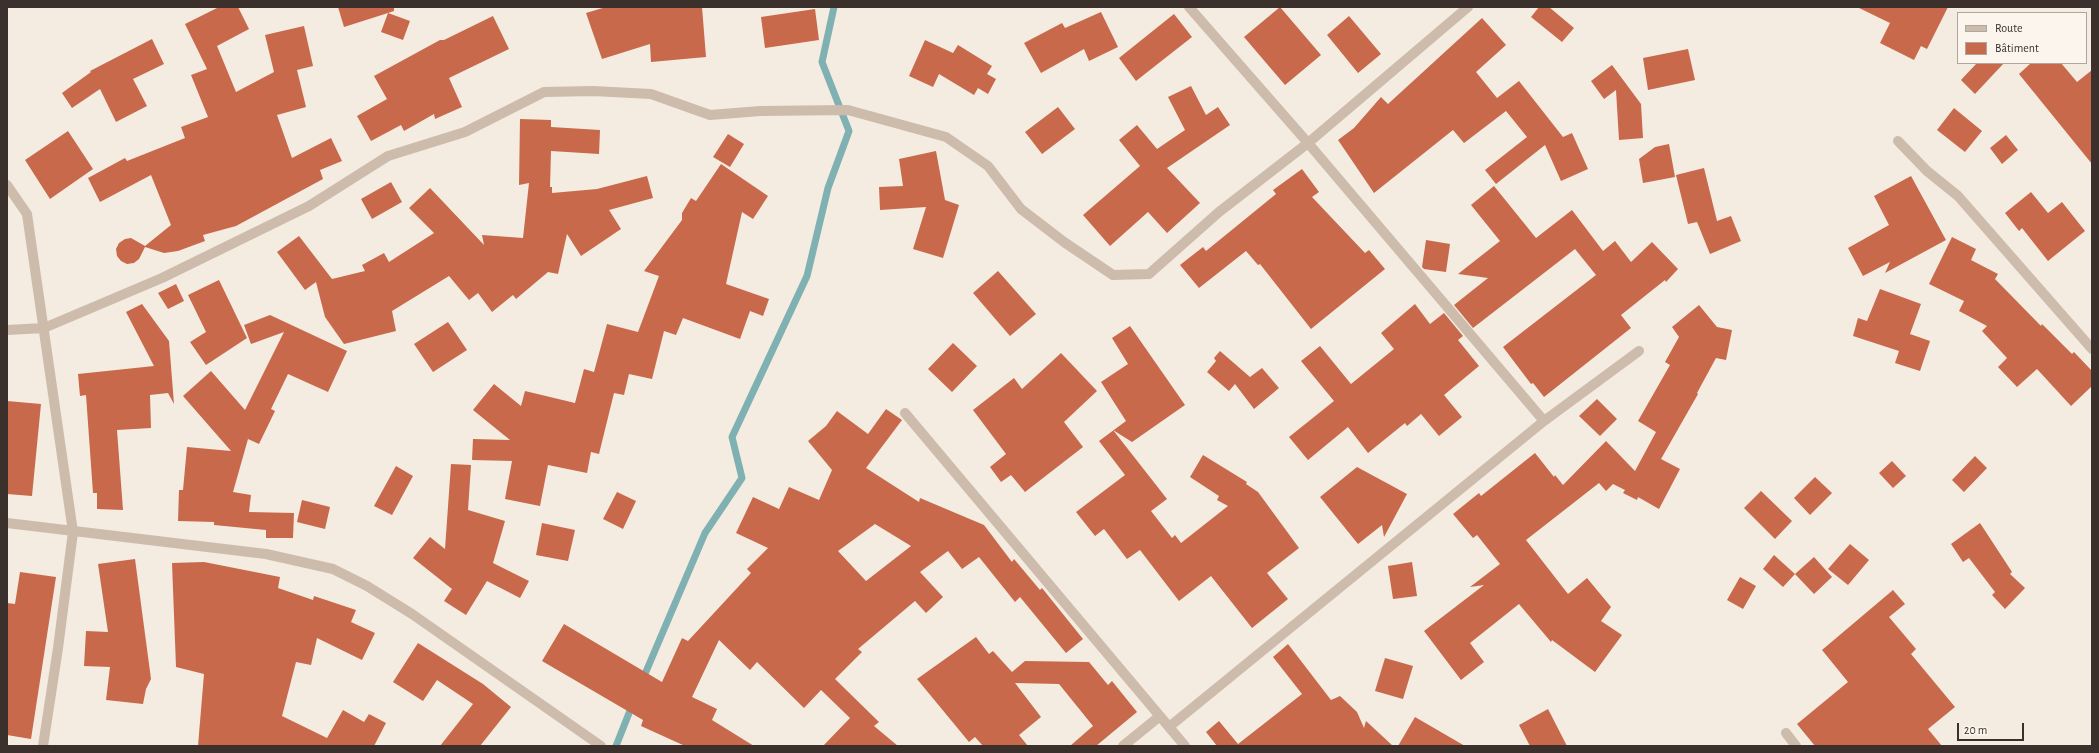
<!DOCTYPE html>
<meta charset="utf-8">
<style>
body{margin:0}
#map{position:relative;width:2099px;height:753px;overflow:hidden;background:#f4ebe1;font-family:"Alegreya Sans",sans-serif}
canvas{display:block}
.frame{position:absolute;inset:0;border:8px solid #3b302b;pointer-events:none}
.legend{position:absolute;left:1957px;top:12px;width:130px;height:52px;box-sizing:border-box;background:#fbf5ee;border:1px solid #aea6a0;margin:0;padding:5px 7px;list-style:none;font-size:12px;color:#3b302b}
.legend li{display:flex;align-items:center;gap:8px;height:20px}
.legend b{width:20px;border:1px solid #aea6a0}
.scale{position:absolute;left:1957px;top:723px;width:67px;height:18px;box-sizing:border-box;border:2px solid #3b302b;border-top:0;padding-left:5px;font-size:12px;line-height:14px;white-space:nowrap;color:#3b302b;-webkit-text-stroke:3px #fbf5ee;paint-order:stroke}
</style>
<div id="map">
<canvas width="2099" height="753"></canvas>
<div class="frame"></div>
<ul class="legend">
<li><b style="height:5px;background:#cdbbac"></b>Route</li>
<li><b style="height:11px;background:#c8694b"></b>Bâtiment</li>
</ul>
<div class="scale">20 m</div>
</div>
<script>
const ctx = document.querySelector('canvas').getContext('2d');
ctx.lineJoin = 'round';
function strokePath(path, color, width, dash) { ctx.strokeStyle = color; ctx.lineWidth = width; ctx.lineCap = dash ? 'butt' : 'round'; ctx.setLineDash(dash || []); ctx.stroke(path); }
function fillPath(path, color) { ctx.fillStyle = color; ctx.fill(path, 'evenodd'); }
strokePath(new Path2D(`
 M 642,681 L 705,533 L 742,478 L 732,437 L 807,276 L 828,188 L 849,131 L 822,62 L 834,7
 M 616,746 L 633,703`), '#7fb0b2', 7);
fillPath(new Path2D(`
 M 219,7 L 238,7 L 249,29 L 217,46 L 236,92 L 274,72 L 265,35 L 304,26 L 313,66 L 297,70 L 306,107 L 277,115 L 292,158 L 331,138 L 342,161 L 320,170 L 323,179 L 236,226 L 203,235 L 205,241 L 178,251 L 164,253 L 145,247 L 139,259 L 134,263 L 127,264 L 121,261 L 117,256 L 116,249 L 119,243 L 125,239 L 131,238 L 145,246 L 171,225 L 151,175 L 100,202 L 88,178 L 125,158 L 127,161 L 185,138 L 181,127 L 208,117 L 191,75 L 207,69 L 185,24 Z
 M 338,7 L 394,7 L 394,11 L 388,13 L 410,21 L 403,40 L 381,32 L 388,13 L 344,27 Z
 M 606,7 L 702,7 L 706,57 L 651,62 L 650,44 L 602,59 L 586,13 Z
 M 1280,7 L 1321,55 L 1285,85 L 1244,37 Z
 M 1539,7 L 1549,7 L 1574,28 L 1562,42 L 1531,17 Z
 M 1857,7 L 1948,7 L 1927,49 L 1921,46 L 1914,60 L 1880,43 L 1890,23 Z
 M 815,9 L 819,40 L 765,48 L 761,17 Z
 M 1101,12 L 1118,47 L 1089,61 L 1084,49 L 1041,73 L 1024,43 L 1062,23 L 1065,28 Z
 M 1174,14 L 1192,37 L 1136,81 L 1119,58 Z
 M 493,16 L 509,49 L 449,78 L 462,107 L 435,119 L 434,114 L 404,131 L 401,125 L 371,141 L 357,116 L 387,99 L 374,76 L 440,40 L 444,40 Z
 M 1349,16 L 1381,54 L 1358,73 L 1327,35 Z
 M 1482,18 L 1506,45 L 1476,72 L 1497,98 L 1519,81 L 1563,137 L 1572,133 L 1588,169 L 1561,181 L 1545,145 L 1496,184 L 1485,170 L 1527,137 L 1506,111 L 1464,143 L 1453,130 L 1374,193 L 1338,140 L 1354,128 L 1381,97 L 1388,104 Z
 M 152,39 L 164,64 L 133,79 L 147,106 L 116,122 L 100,89 L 72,108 L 62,93 L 91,72 L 90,71 Z
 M 925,40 L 953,53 L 958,45 L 992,66 L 987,74 L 996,79 L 988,94 L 978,88 L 974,95 L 939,74 L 933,87 L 909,76 Z
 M 1688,49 L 1695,80 L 1648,90 L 1643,58 Z
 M 1977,63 L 2004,63 L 1975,94 L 1961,80 Z
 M 2031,63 L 2061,63 L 2077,82 L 2092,70 L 2092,164 L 2019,74 Z
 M 1612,65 L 1641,104 L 1643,138 L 1619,140 L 1616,90 L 1604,99 L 1591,81 Z
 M 1191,86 L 1206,115 L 1218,107 L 1230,125 L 1167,168 L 1200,203 L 1167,233 L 1148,212 L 1110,246 L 1083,215 L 1140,166 L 1119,140 L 1137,125 L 1157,149 L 1185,130 L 1168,97 Z
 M 1058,107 L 1075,129 L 1042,154 L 1025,132 Z
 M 1954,108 L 1982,131 L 1965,152 L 1937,130 Z
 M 520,119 L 551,120 L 551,127 L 600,130 L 599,154 L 551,151 L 550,187 L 552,187 L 552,193 L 597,189 L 647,176 L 653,198 L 609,210 L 621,229 L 581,256 L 567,234 L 558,274 L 548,272 L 516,299 L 513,295 L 492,312 L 478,293 L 469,300 L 449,276 L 392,311 L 396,331 L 344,344 L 325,317 L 316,282 L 305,290 L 277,252 L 299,236 L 332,279 L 365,271 L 362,265 L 384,253 L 389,262 L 434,233 L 409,208 L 430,188 L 484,245 L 482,235 L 523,238 L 529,183 L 519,185 Z
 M 68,131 L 93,169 L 50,199 L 25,160 Z
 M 728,134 L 744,144 L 730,167 L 713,157 Z
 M 2006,135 L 2018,150 L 2002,164 L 1990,148 Z
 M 1669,144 L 1675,177 L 1643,183 L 1639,159 L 1655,147 Z
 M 936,151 L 945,200 L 959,205 L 943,258 L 913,249 L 926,207 L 880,210 L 879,187 L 903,186 L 899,159 Z
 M 721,164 L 768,196 L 753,219 L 742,212 L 726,284 L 769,299 L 763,316 L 750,311 L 740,339 L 683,318 L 676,335 L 664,331 L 652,379 L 629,374 L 624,395 L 614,393 L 599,454 L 591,452 L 587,473 L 548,465 L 540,506 L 505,499 L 512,461 L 472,460 L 473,439 L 510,440 L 473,410 L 494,384 L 521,406 L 525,391 L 575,403 L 584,369 L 594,372 L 607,324 L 638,332 L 659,276 L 644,271 L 682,220 L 682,213 L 691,198 L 696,201 Z
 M 1704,168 L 1717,221 L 1731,216 L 1741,241 L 1710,254 L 1697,222 L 1688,224 L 1676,175 Z
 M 1302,169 L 1319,192 L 1312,197 L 1365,253 L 1369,250 L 1385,269 L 1311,329 L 1260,264 L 1258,265 L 1246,251 L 1199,288 L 1180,265 L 1203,247 L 1206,251 L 1276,194 L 1273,190 Z
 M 1911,176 L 1946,240 L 1885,273 L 1890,262 L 1863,276 L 1848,248 L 1889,225 L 1874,196 Z
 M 391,182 L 402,202 L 372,219 L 361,199 Z
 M 1494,186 L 1536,238 L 1572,210 L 1603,251 L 1615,241 L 1631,262 L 1652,242 L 1678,269 L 1666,282 L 1665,280 L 1621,315 L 1631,328 L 1544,397 L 1533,383 L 1531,384 L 1503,347 L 1596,275 L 1575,249 L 1473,328 L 1454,305 L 1488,278 L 1458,274 L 1500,241 L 1471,205 Z
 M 2031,192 L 2048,213 L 2062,202 L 2085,231 L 2048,261 L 2022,228 L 2019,231 L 2005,213 Z
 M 1952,237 L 1976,249 L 1971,260 L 1998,274 L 1995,279 L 2041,326 L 2042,324 L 2072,354 L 2074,352 L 2092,371 L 2092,386 L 2071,406 L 2037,369 L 2017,387 L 1998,367 L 2007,358 L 1982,331 L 1987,326 L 1959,311 L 1964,301 L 1929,284 Z
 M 1426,240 L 1450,244 L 1446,272 L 1424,269 L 1422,267 Z
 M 998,271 L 1036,314 L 1010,336 L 973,293 Z
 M 219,280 L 247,338 L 206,365 L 190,342 L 206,332 L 188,295 Z
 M 176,284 L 184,301 L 168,309 L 158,293 Z
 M 1880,289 L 1921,304 L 1910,334 L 1930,341 L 1920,371 L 1895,363 L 1899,351 L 1853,336 L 1858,318 L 1867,321 Z
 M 142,304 L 169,341 L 174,404 L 168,393 L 150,395 L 151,428 L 117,430 L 123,510 L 97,509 L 97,493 L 93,493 L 86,395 L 80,396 L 78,374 L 154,366 L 126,312 Z
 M 1415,304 L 1430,324 L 1444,313 L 1463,336 L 1458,340 L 1479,366 L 1444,395 L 1462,417 L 1439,436 L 1421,414 L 1407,426 L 1405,423 L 1368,453 L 1348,427 L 1308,460 L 1289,437 L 1334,401 L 1301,361 L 1320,346 L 1351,384 L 1394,349 L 1381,333 Z
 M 1699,305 L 1717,327 L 1732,330 L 1726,360 L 1716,358 L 1697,393 L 1698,394 L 1661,459 L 1680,469 L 1659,509 L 1638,497 L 1637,500 L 1623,493 L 1625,490 L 1613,484 L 1606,491 L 1599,483 L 1526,540 L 1568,594 L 1587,578 L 1611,607 L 1601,621 L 1622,635 L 1595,672 L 1552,640 L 1551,642 L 1519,604 L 1470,643 L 1484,662 L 1461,680 L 1424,631 L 1484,585 L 1470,587 L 1500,564 L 1477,535 L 1473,538 L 1453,514 L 1479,493 L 1481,496 L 1535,453 L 1554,477 L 1555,475 L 1563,485 L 1606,441 L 1635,471 L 1656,432 L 1638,421 L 1670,365 L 1665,362 L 1679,337 L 1672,327 Z
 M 270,315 L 347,351 L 328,392 L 288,374 L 271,409 L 275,411 L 259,444 L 248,439 L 233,492 L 251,495 L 249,512 L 294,513 L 293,538 L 266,538 L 266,530 L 214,525 L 214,522 L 178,521 L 179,490 L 183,490 L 187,447 L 231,451 L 183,396 L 211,371 L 245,410 L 284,332 L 251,344 L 244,325 Z
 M 448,322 L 467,350 L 433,372 L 414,344 Z
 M 1130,326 L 1185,405 L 1132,442 L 1113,430 L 1167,499 L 1151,511 L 1172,538 L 1175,535 L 1181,543 L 1228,506 L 1217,500 L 1219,496 L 1190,477 L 1203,455 L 1247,482 L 1246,484 L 1258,492 L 1299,548 L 1267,573 L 1288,599 L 1252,628 L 1211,576 L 1179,601 L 1140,550 L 1127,559 L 1104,529 L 1095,536 L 1076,512 L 1125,475 L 1099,441 L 1126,421 L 1101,382 L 1128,364 L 1112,338 Z
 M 953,343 L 977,366 L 952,392 L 928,369 Z
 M 1220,351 L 1250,377 L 1262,368 L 1279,388 L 1254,409 L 1235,384 L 1229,391 L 1207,372 L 1216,361 L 1214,358 Z
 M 1061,353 L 1097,391 L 1064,422 L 1083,447 L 1025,492 L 1011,475 L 1001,482 L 990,467 L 1006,454 L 973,410 L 1014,378 L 1022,389 Z
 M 1597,399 L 1617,419 L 1600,436 L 1579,416 Z
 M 7,401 L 41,404 L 32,496 L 7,494 Z
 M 886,409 L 902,420 L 866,468 L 919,502 L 920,498 L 984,525 L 1012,562 L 1014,559 L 1040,590 L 1042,588 L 1083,639 L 1066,653 L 1020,597 L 1015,602 L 979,557 L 962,569 L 948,551 L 920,572 L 943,597 L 926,613 L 915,601 L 858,649 L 862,652 L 835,679 L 879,722 L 874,726 L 898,746 L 823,746 L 850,718 L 821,690 L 804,708 L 757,662 L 750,670 L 719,640 L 692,697 L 717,709 L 712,720 L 754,746 L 685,746 L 641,726 L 643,720 L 542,661 L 564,624 L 662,682 L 682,638 L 688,641 L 751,573 L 747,569 L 768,548 L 736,533 L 753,497 L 779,509 L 789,487 L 819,500 L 832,470 L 808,441 L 826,426 L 837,411 L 868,434 ZM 875,524 L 911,546 L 866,581 L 838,551 Z
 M 1975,456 L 1987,468 L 1964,492 L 1952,480 Z
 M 1892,461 L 1906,476 L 1893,488 L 1879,473 Z
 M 451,464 L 471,465 L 468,510 L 505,521 L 493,563 L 529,581 L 520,598 L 487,581 L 466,615 L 444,601 L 452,589 L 413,558 L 430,537 L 445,549 Z
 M 396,466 L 413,476 L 392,515 L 374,506 Z
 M 1357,467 L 1407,494 L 1384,537 L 1382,525 L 1358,544 L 1320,497 Z
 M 1815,477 L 1832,493 L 1810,515 L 1794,498 Z
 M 1761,491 L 1792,521 L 1775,539 L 1744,508 Z
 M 617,492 L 636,501 L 623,529 L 603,519 Z
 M 302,500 L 330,507 L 325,529 L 297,522 Z
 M 542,523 L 575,530 L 568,561 L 536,555 Z
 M 1980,523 L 2012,572 L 2010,574 L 2025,588 L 2005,609 L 1992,595 L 1995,592 L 1969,558 L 1963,562 L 1951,544 Z
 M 1850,544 L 1869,560 L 1848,585 L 1828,569 Z
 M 1774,555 L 1795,574 L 1783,587 L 1763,569 Z
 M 1814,557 L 1832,577 L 1814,594 L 1795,574 Z
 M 135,559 L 151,679 L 146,689 L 143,704 L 106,700 L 110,667 L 84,666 L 86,631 L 108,632 L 98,564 Z
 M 204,562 L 280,577 L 278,588 L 313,600 L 314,596 L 356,610 L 351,622 L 375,633 L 362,660 L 317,638 L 311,665 L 296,662 L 282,716 L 327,738 L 343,710 L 364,722 L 369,714 L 386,723 L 374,746 L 198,746 L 204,674 L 176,667 L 172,563 Z
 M 1412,562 L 1417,596 L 1393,599 L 1388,566 Z
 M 20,572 L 56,577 L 31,739 L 7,735 L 7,603 L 15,604 Z
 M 1740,577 L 1756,586 L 1743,609 L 1727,600 Z
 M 1893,590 L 1905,604 L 1889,617 L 1916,649 L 1911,654 L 1955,707 L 1928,729 L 1942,746 L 1815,746 L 1797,724 L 1848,682 L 1822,650 Z
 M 976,637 L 989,654 L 993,651 L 1012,672 L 1025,661 L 1089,662 L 1108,685 L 1112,681 L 1137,712 L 1096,746 L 1070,746 L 1093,726 L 1059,684 L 1015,683 L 1041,717 L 1019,735 L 1028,746 L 983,746 L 975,737 L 969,742 L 917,679 Z
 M 418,643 L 483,684 L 511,707 L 480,746 L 440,746 L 473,704 L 437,680 L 423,701 L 393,682 Z
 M 1288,644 L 1331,700 L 1340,696 L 1357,712 L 1364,728 L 1366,721 L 1393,746 L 1217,746 L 1206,732 L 1219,721 L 1238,744 L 1302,694 L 1273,657 Z
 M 1385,658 L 1413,666 L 1403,699 L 1375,691 Z
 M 1548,709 L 1567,746 L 1530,746 L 1519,725 Z
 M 1415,717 L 1465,746 L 1398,746 Z`), '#c8694b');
strokePath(new Path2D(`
 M 1189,7 L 1308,143 L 1544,421
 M 1898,141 L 1927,171 L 1958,196 L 2092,349
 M 7,185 L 27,214 L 73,532 L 58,648 L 43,746
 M 7,330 L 44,328 L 162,278 L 309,206 L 388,156 L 465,132 L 544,92 L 593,91 L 651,94 L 710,115 L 760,111 L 848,110 L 946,137 L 988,166 L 1021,209 L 1064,242 L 1113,275 L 1149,274 L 1219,212 L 1308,143 L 1468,7
 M 905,413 L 1185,746
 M 7,523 L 266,554 L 333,569 L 367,586 L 412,614 L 601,746
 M 1169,727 L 1544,421 L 1639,351
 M 1786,733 L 1796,746
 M 1123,746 L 1160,716`), '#cdbbac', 10);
</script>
